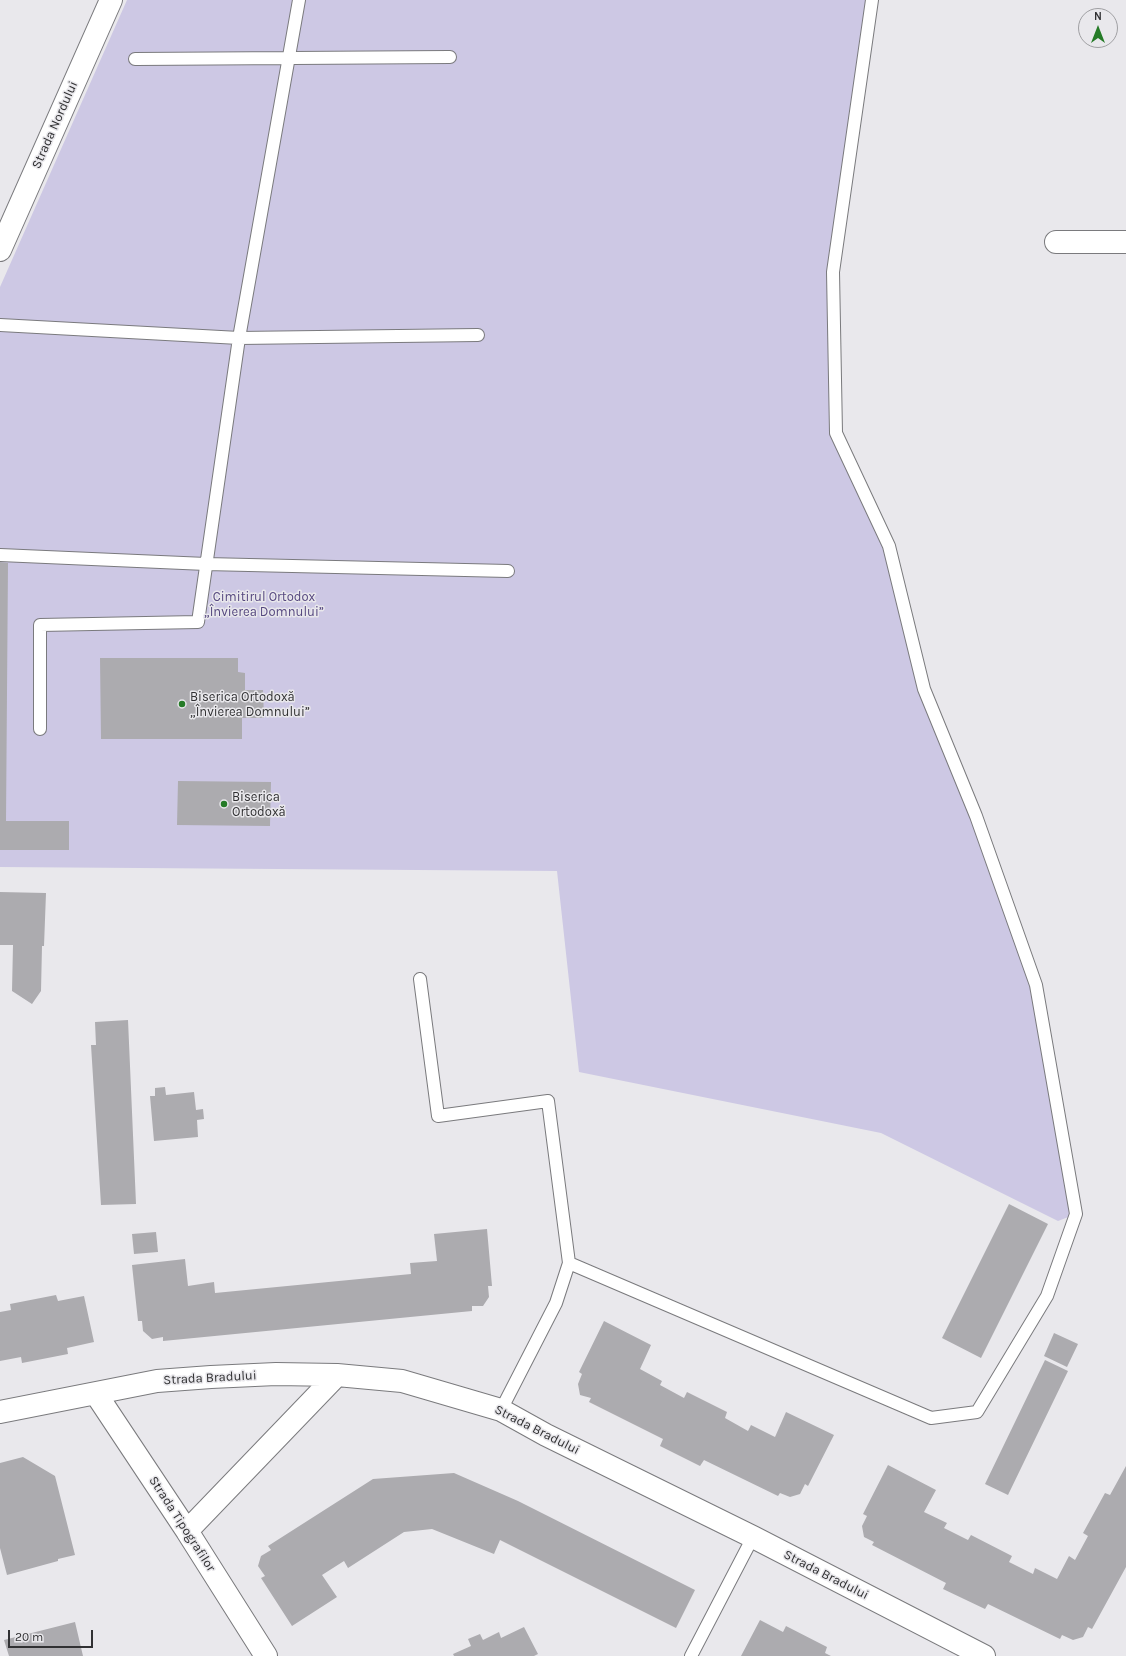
<!DOCTYPE html>
<meta charset="utf-8">
<style>
body{margin:0}
#map{position:relative;width:1126px;height:1656px;overflow:hidden;background:#e9e8ec;font-family:Karla,sans-serif}
canvas{display:block}
.north{position:absolute;left:1078px;top:8px;width:40px;height:40px;box-sizing:border-box;background:#e9e8ec;border:1px solid #9f9fa2;border-radius:50%;rotate:0deg;font-size:11px;font-weight:700;line-height:16px;text-align:center;color:#313133}
.north::after{content:'';display:block;margin:auto;width:14px;height:18px;background:#257b27;clip-path:polygon(50% 0,100% 100%,50% 72%,0 100%)}
.scale{position:absolute;left:8px;top:1630px;width:85px;height:18px;box-sizing:border-box;border:2px solid #313133;border-top:0;padding-left:5px;font-size:12px;line-height:14px;white-space:nowrap;color:#313133;-webkit-text-stroke:3px #e9e8ec;paint-order:stroke}
</style>
<div id="map">
<canvas width="1126" height="1656"></canvas>
<div class="north">N</div>
<div class="scale">20 m</div>
</div>
<script>
const ctx = document.querySelector('canvas').getContext('2d');
ctx.lineJoin = 'round';
function fillPath(path, color) { ctx.fillStyle = color; ctx.fill(path, 'evenodd'); }
function strokePath(path, color, width, dash) { ctx.strokeStyle = color; ctx.lineWidth = width; ctx.lineCap = dash ? 'butt' : 'round'; ctx.setLineDash(dash || []); ctx.stroke(path); }
function label(font, color, halo, rows, align = 'center') {
  ctx.font = font + ' Karla,sans-serif'; ctx.lineWidth = 3; ctx.setLineDash([]); ctx.textBaseline = 'middle'; ctx.strokeStyle = halo; ctx.fillStyle = color; for (const [text, x, y, turn = 0] of rows) {
    ctx.save(); ctx.translate(x, y); ctx.rotate((+turn || 0) * Math.PI / 180); ctx.textAlign = isNaN(turn) ? turn : align; if (halo) ctx.strokeText(text, 0, 0); ctx.fillText(text, 0, 0); ctx.restore();
  }
}
fillPath(new Path2D(`
 M 127,0 L 872,0 L 833,272 L 836,433 L 889,546 L 924,689 L 1036,985 L 1076,1214 L 1058,1221 L 881,1133 L 579,1072 L 557,871 L 0,867 L 0,287 Z`), '#cdc8e4');
fillPath(new Path2D(`
 M 0,562 L 8,563 L 6,821 L 69,821 L 69,850 L 0,850 Z
 M 100,658 L 238,658 L 238,672 L 245,673 L 245,690 L 263,690 L 264,718 L 242,718 L 242,739 L 101,739 Z
 M 178,781 L 271,782 L 270,826 L 177,825 Z
 M 0,892 L 46,893 L 44,946 L 42,946 L 41,991 L 32,1004 L 12,991 L 13,945 L 0,945 Z
 M 128,1020 L 136,1204 L 101,1205 L 91,1045 L 96,1045 L 95,1022 Z
 M 165,1087 L 166,1095 L 194,1092 L 196,1110 L 203,1109 L 204,1119 L 197,1120 L 198,1137 L 154,1141 L 150,1096 L 155,1096 L 155,1088 Z
 M 1009,1204 L 1048,1224 L 981,1358 L 942,1338 Z
 M 487,1229 L 492,1286 L 488,1286 L 489,1297 L 483,1306 L 472,1306 L 472,1311 L 163,1341 L 163,1337 L 152,1339 L 143,1331 L 142,1321 L 138,1321 L 132,1265 L 185,1259 L 188,1286 L 214,1282 L 215,1293 L 411,1274 L 410,1263 L 437,1261 L 434,1234 Z
 M 156,1232 L 158,1252 L 134,1254 L 132,1234 Z
 M 56,1295 L 58,1301 L 84,1296 L 94,1342 L 67,1348 L 68,1354 L 22,1363 L 21,1357 L 0,1361 L 0,1312 L 11,1310 L 10,1304 Z
 M 604,1321 L 651,1345 L 640,1369 L 662,1381 L 660,1385 L 684,1398 L 687,1392 L 727,1412 L 725,1418 L 748,1431 L 751,1425 L 775,1437 L 786,1412 L 834,1435 L 808,1486 L 805,1484 L 800,1494 L 790,1497 L 780,1493 L 778,1496 L 704,1460 L 700,1466 L 660,1446 L 663,1439 L 589,1402 L 591,1398 L 580,1395 L 578,1384 L 582,1374 L 579,1372 Z
 M 1054,1333 L 1078,1344 L 1067,1367 L 1044,1356 Z
 M 1045,1360 L 1068,1371 L 1008,1495 L 985,1484 Z
 M 23,1457 L 55,1476 L 75,1555 L 58,1559 L 58,1561 L 7,1575 L 0,1548 L 0,1463 Z
 M 888,1465 L 936,1490 L 924,1512 L 947,1523 L 944,1528 L 968,1540 L 971,1535 L 1012,1556 L 1009,1562 L 1033,1574 L 1035,1568 L 1057,1579 L 1069,1556 L 1075,1560 L 1088,1536 L 1083,1533 L 1105,1493 L 1110,1495 L 1126,1466 L 1126,1567 L 1092,1629 L 1088,1627 L 1083,1637 L 1073,1640 L 1062,1635 L 1060,1639 L 988,1604 L 985,1609 L 943,1589 L 946,1583 L 872,1545 L 874,1542 L 864,1537 L 862,1526 L 867,1516 L 863,1514 Z
 M 454,1473 L 518,1501 L 695,1590 L 676,1628 L 500,1540 L 494,1554 L 432,1529 L 404,1532 L 348,1568 L 344,1561 L 322,1575 L 337,1597 L 292,1626 L 261,1578 L 265,1576 L 258,1566 L 261,1556 L 271,1550 L 268,1546 L 373,1479 Z
 M 760,1620 L 783,1632 L 786,1626 L 827,1647 L 825,1653 L 831,1656 L 741,1656 Z
 M 75,1622 L 83,1656 L 9,1656 L 4,1640 Z
 M 524,1627 L 538,1654 L 534,1656 L 454,1656 L 453,1654 L 471,1646 L 468,1639 L 480,1634 L 483,1640 L 499,1632 L 501,1638 Z`), '#acabaf');
const lane = new Path2D(`
 M 135,59 L 450,57
 M 0,325 L 239,338 L 478,335
 M 0,555 L 206,564 L 508,571
 M 40,729 L 40,625 L 198,622 L 239,338 L 299,0
 M 420,979 L 438,1116 L 548,1101 L 569,1263 L 556,1303 L 501,1410
 M 569,1263 L 931,1418 L 977,1412 L 1047,1296 L 1076,1214 L 1036,985 L 976,816 L 924,689 L 889,546 L 836,433 L 833,272 L 872,0
 M 691,1656 L 753,1537`);
const street = new Path2D(`
 M 1056,242 L 1126,242
 M 0,250 L 111,0
 M 96,1394 L 187,1531 L 266,1656
 M 0,1412 L 157,1381 L 211,1377 L 276,1374 L 337,1375 L 402,1381 L 501,1410 L 546,1435 L 753,1537 L 984,1656
 M 187,1531 L 337,1375`);
strokePath(lane, '#7a7a7d', 14);
strokePath(street, '#7a7a7d', 24);
strokePath(lane, '#fff', 12);
strokePath(street, '#fff', 22);
for (const [x, y, r, color] of [
 [182,704,4,"#257b27"],
 [224,804,4,"#257b27"]
]) { const dot = new Path2D(); dot.arc(x, y, r, 0, 2 * Math.PI); ctx.fillStyle = color; ctx.fill(dot); strokePath(dot, '#e9e8ec', 1.5); }
label('13px', '#313133', '#e9e8ec', [
 ["Strada Nordului",55,125,-66],
 ["Strada Bradului",210,1378,-3],
 ["Strada Bradului",537,1430,27],
 ["Strada Tipografilor",182,1524,57],
 ["Strada Bradului",826,1575,27]
]);
label('13px', '#55477f', '#e9e8ec', [
 ["Cimitirul Ortodox",264,597],
 ["„Învierea Domnului”",264,612]
]);
label('13px', '#313133', '#e9e8ec', [
 ["Biserica Ortodoxă",190,697],
 ["„Învierea Domnului”",190,712],
 ["Biserica",232,797],
 ["Ortodoxă",232,812]
], 'left');
</script>
